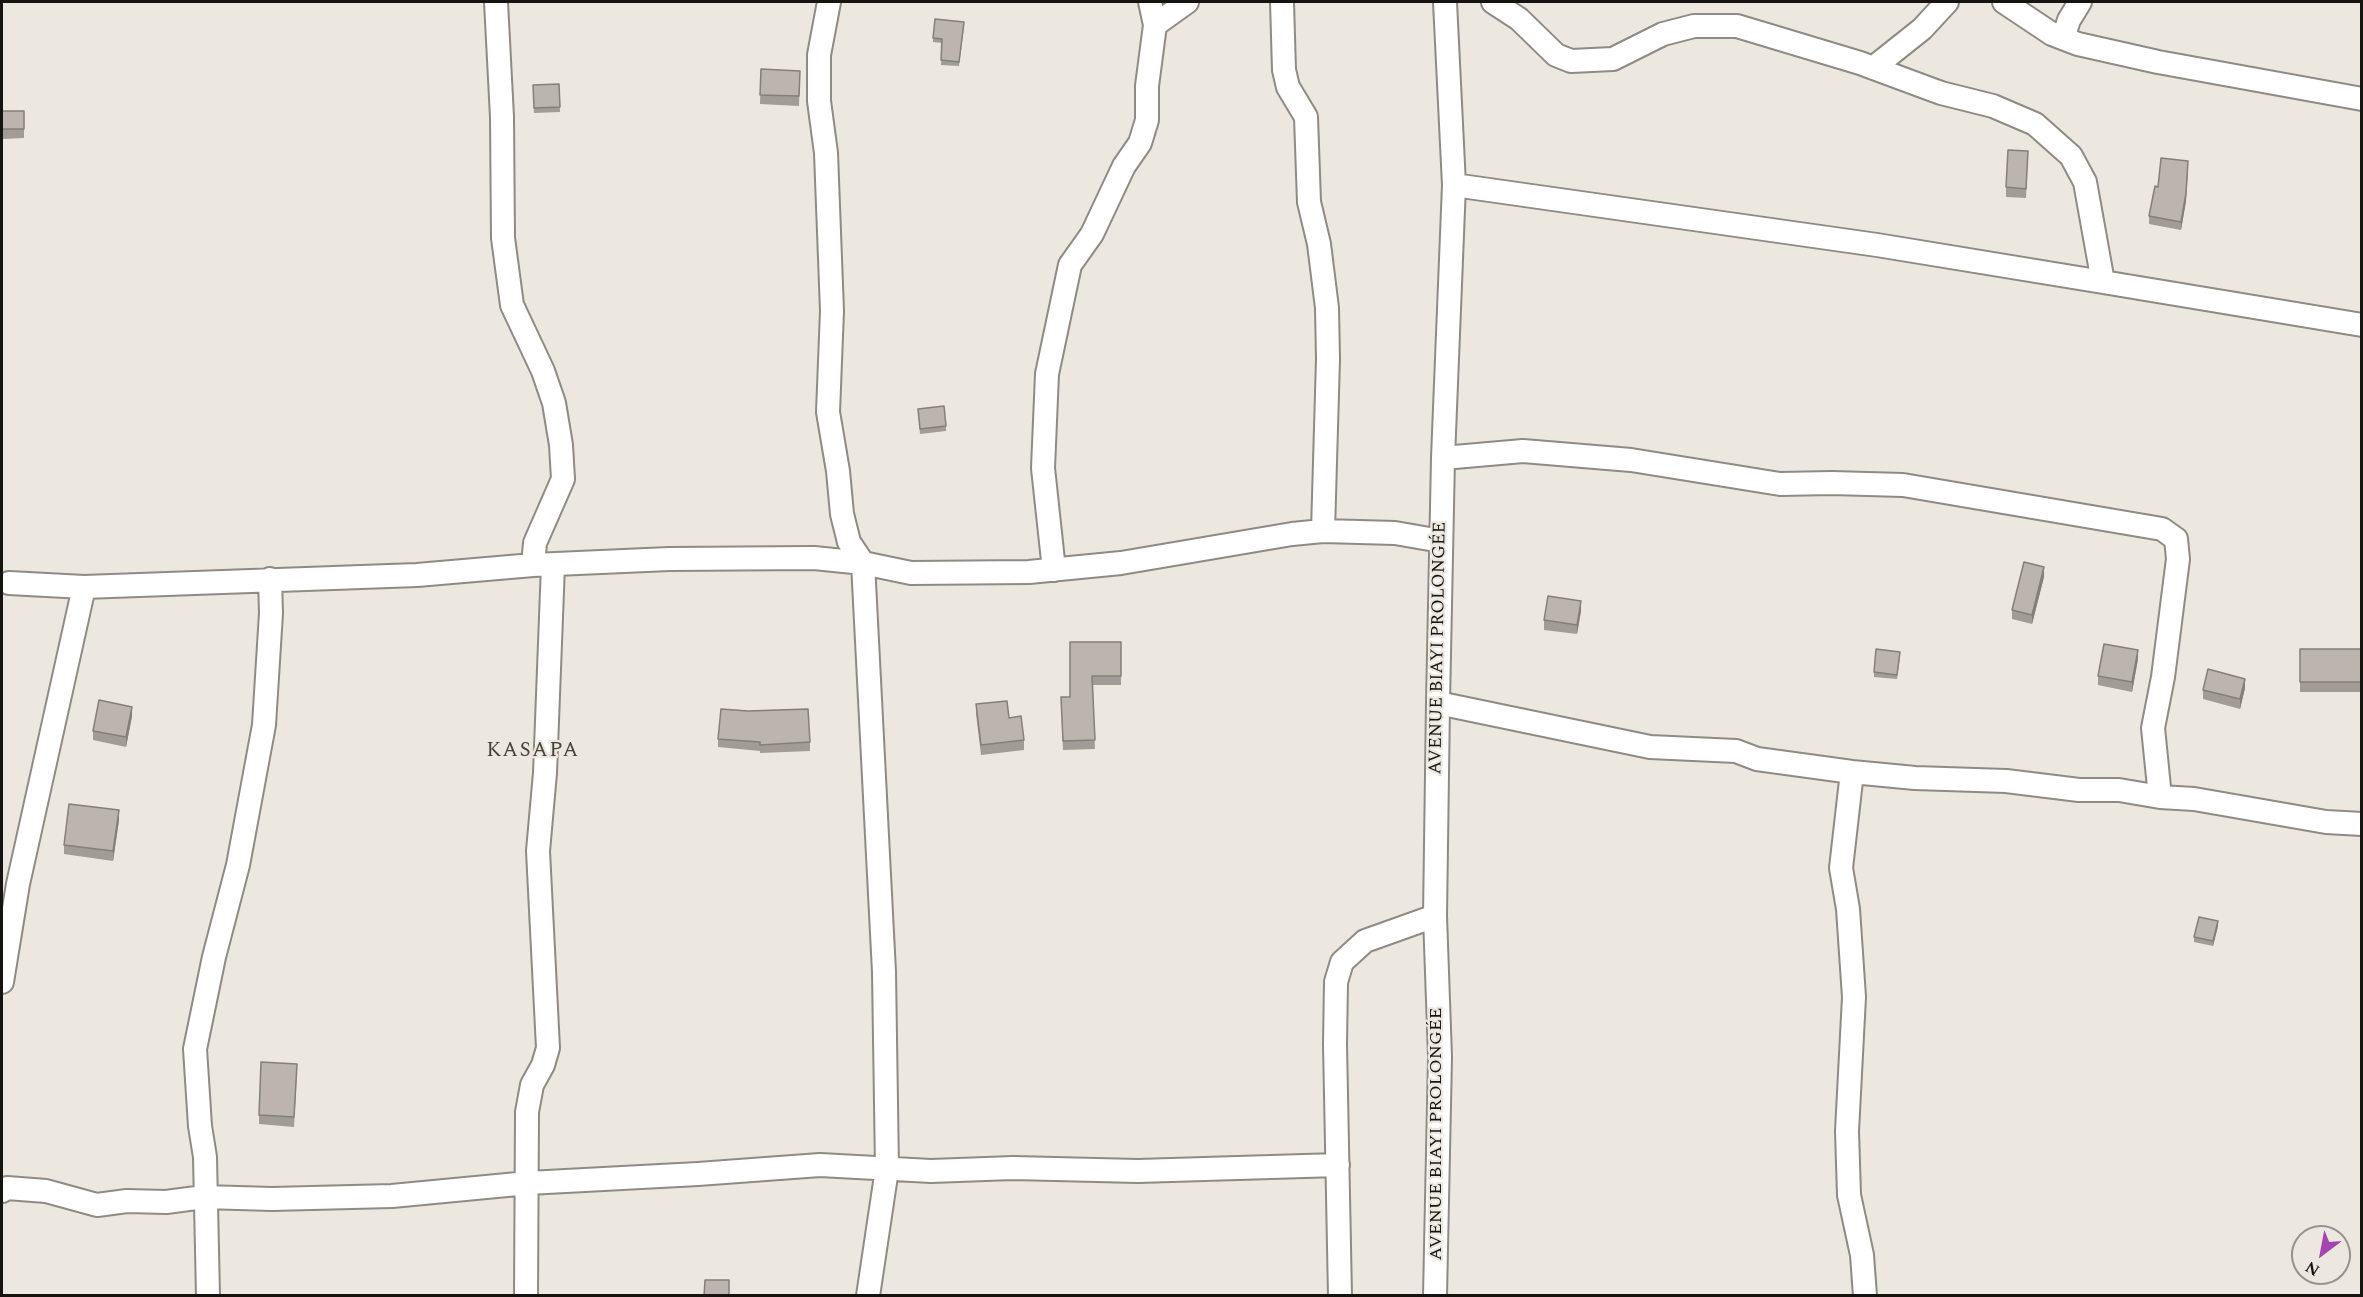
<!DOCTYPE html>
<meta charset="utf-8">
<style>
body{margin:0}
#map{position:relative;width:2363px;height:1297px;overflow:hidden;background:#ece7df;font-family:Spectral,serif}
canvas{display:block}
.frame{position:absolute;inset:0;border:3px solid #161411;pointer-events:none}
.north{position:absolute;left:2291px;top:1225px;width:60px;height:60px;box-sizing:border-box;background:#ece7df;border:2px solid #96938d;border-radius:50%;rotate:212deg;font-size:16px;font-weight:700;line-height:24px;text-align:center;color:#161411}
.north::after{content:'';display:block;margin:auto;width:21px;height:27px;background:#a346b0;clip-path:polygon(50% 0,100% 100%,50% 72%,0 100%)}
</style>
<div id="map">
<canvas width="2363" height="1297"></canvas>
<div class="frame"></div>
<div class="north">N</div>
</div>
<script>
const ctx = document.querySelector('canvas').getContext('2d');
ctx.lineJoin = 'round';
function strokePath(path, color, width, dash) { ctx.strokeStyle = color; ctx.lineWidth = width; ctx.lineCap = dash ? 'butt' : 'round'; ctx.setLineDash(dash || []); ctx.stroke(path); }
function fillPath(path, color) { ctx.fillStyle = color; ctx.fill(path, 'evenodd'); }
function label(font, color, halo, rows, align = 'center') {
  ctx.font = font + ' Spectral,serif'; ctx.lineWidth = 4.5; ctx.setLineDash([]); ctx.textBaseline = 'middle'; ctx.strokeStyle = halo; ctx.fillStyle = color; for (const [text, x, y, turn = 0] of rows) {
    ctx.save(); ctx.translate(x, y); ctx.rotate((+turn || 0) * Math.PI / 180); ctx.textAlign = isNaN(turn) ? turn : align; if (halo) ctx.strokeText(text, 0, 0); ctx.fillText(text, 0, 0); ctx.restore();
  }
}
const street = new Path2D(`
 M 496,2 L 502,117 L 503,238 L 512,305 L 543,371 L 554,403 L 561,445 L 563,479 L 535,543 L 533,565
 M 829,2 L 819,55 L 819,101 L 826,153 L 832,311 L 828,412 L 838,471 L 842,514 L 849,542 L 863,563 L 884,972 L 887,1169 L 868,1296
 M 1282,2 L 1284,70 L 1288,87 L 1306,117 L 1309,202 L 1319,244 L 1327,308 L 1328,359 L 1323,531
 M 1493,2 L 1519,19 L 1556,55 L 1571,61 L 1613,59 L 1663,34 L 1694,26 L 1737,26 L 1860,63 L 1941,93 L 1993,106 L 2035,124 L 2071,156 L 2085,182 L 2103,282 L 2362,325
 M 2004,2 L 2052,34 L 2078,44 L 2158,62 L 2362,99
 M 1155,25 L 1187,2
 M 2063,38 L 2069,20 L 2080,2
 M 1873,68 L 1922,29 L 1947,2
 M 1454,185 L 1877,245 L 2103,282
 M 1443,458 L 1523,451 L 1631,460 L 1780,484 L 1832,483 L 1903,485 L 2162,529 L 2176,539 L 2178,559 L 2163,677 L 2153,728 L 2160,797
 M 1054,570 L 1043,468 L 1047,374 L 1070,265 L 1092,234 L 1124,166 L 1140,143 L 1147,120 L 1147,86 L 1155,25 L 1150,2
 M 9,583 L 84,587 L 417,575 L 533,565 L 669,559 L 814,558 L 863,563 L 911,573 L 1029,572 L 1121,563 L 1292,534 L 1323,531 L 1395,533 L 1441,541
 M 1438,703 L 1650,747 L 1736,751 L 1757,759 L 1852,772 L 1915,778 L 2006,781 L 2079,790 L 2119,790 L 2160,797 L 2194,799 L 2326,822 L 2362,824
 M 1852,772 L 1841,868 L 1848,909 L 1854,997 L 1847,1131 L 1849,1195 L 1862,1255 L 1865,1296
 M 2,982 L 18,884 L 84,587
 M 2,1191 L 7,1188 L 46,1191 L 97,1205 L 127,1201 L 166,1202 L 204,1197 L 272,1199 L 392,1196 L 528,1183 L 698,1174 L 820,1165 L 931,1171 L 1013,1168 L 1138,1171 L 1338,1165
 M 208,1296 L 205,1157 L 200,1126 L 195,1049 L 214,957 L 238,865 L 264,725 L 271,613 L 270,579
 M 526,1296 L 527,1112 L 532,1085 L 543,1065 L 548,1048 L 538,851 L 545,773 L 553,565
 M 1340,1296 L 1335,1044 L 1336,982 L 1342,962 L 1365,941 L 1435,916
 M 1435,1296 L 1440,1057 L 1435,916 L 1438,703 L 1443,458 L 1454,185 L 1445,2`);
strokePath(street, '#8f8a83', 26);
strokePath(street, '#fff', 22);
fillPath(new Path2D(`
 M 964,27 L 959,66 L 941,65 L 942,43 L 933,42 L 933,38 Z
 M 761,69 L 800,71 L 799,106 L 760,104 Z
 M 559,84 L 560,112 L 534,113 L 533,85 Z
 M 2,111 L 24,111 L 24,138 L 2,139 Z
 M 2028,151 L 2026,198 L 2006,197 L 2006,187 Z
 M 2188,169 L 2186,201 L 2181,230 L 2149,224 L 2149,216 L 2158,187 Z
 M 918,409 L 946,426 L 946,431 L 920,434 Z
 M 2044,577 L 2032,624 L 2012,619 L 2012,610 Z
 M 1581,611 L 1577,634 L 1544,630 L 1544,620 Z
 M 1121,642 L 1121,685 L 1093,685 L 1095,749 L 1063,750 L 1061,697 L 1070,697 Z
 M 2300,649 L 2361,649 L 2361,692 L 2300,692 Z
 M 1900,657 L 1897,679 L 1874,677 L 1874,672 Z
 M 2138,659 L 2132,692 L 2098,685 L 2098,676 Z
 M 2245,688 L 2240,709 L 2203,699 L 2203,690 Z
 M 976,704 L 1009,718 L 1024,740 L 1024,750 L 981,755 L 976,714 Z
 M 132,716 L 126,747 L 93,740 L 93,731 Z
 M 718,739 L 810,742 L 810,751 L 760,753 L 760,751 L 718,747 Z
 M 119,820 L 113,861 L 64,854 L 64,845 Z
 M 2218,926 L 2213,946 L 2194,942 L 2194,937 Z
 M 297,1073 L 294,1127 L 259,1124 L 259,1115 Z`), '#a19c96');
fillPath(new Path2D(`
 M 2188,161 L 2186,201 L 2181,230 L 2181,222 Z
 M 2044,567 L 2044,577 L 2032,624 L 2032,615 Z
 M 1581,601 L 1581,611 L 1577,634 L 1577,625 Z
 M 2138,650 L 2138,659 L 2132,692 L 2132,682 Z
 M 2245,679 L 2245,688 L 2240,709 L 2240,699 Z
 M 132,707 L 132,716 L 126,747 L 126,737 Z
 M 119,810 L 119,820 L 113,861 L 113,851 Z
 M 2218,921 L 2218,926 L 2213,946 L 2213,941 Z`), '#837f7a');
const building = new Path2D(`
 M 935,19 L 964,22 L 959,62 L 941,60 L 942,39 L 933,38 Z
 M 761,69 L 800,71 L 799,96 L 760,95 Z
 M 559,84 L 560,107 L 534,108 L 533,85 Z
 M 2,111 L 24,111 L 24,129 L 2,129 Z
 M 2008,150 L 2028,151 L 2026,189 L 2006,187 Z
 M 2161,158 L 2188,161 L 2186,193 L 2181,222 L 2149,216 L 2155,186 L 2158,187 Z
 M 944,406 L 946,426 L 920,429 L 918,409 Z
 M 2024,562 L 2044,567 L 2032,615 L 2012,610 Z
 M 1548,596 L 1581,601 L 1577,625 L 1544,620 Z
 M 1070,642 L 1121,642 L 1121,676 L 1092,676 L 1095,740 L 1063,741 L 1061,697 L 1070,697 Z
 M 2104,644 L 2138,650 L 2132,682 L 2098,676 Z
 M 1876,649 L 1900,652 L 1897,675 L 1874,672 Z
 M 2300,649 L 2361,649 L 2361,682 L 2300,682 Z
 M 2208,669 L 2245,679 L 2240,699 L 2203,690 Z
 M 99,700 L 132,707 L 126,737 L 93,731 Z
 M 1007,701 L 1009,718 L 1021,716 L 1024,740 L 981,745 L 976,704 Z
 M 721,709 L 748,711 L 808,709 L 810,742 L 760,745 L 760,742 L 718,739 Z
 M 69,804 L 119,810 L 113,851 L 64,845 Z
 M 2199,917 L 2218,921 L 2213,941 L 2194,937 Z
 M 261,1062 L 297,1064 L 294,1117 L 259,1115 Z
 M 705,1280 L 729,1280 L 729,1296 L 704,1296 Z`);
fillPath(building, '#bbb5ae');
strokePath(building, '#837f7a', 1.5);
label('18px', '#161411', '#ece7df', [
 ["AVENUE BIAYI PROLONGÉE",1439,648,-89],
 ["AVENUE BIAYI PROLONGÉE",1437,1134,-90]
]);
ctx.letterSpacing = '1.5px';
label('21px', '#47423d', '#ece7df', [
 ["KASAPA",533,752]
]);
ctx.letterSpacing = '0px';
</script>
